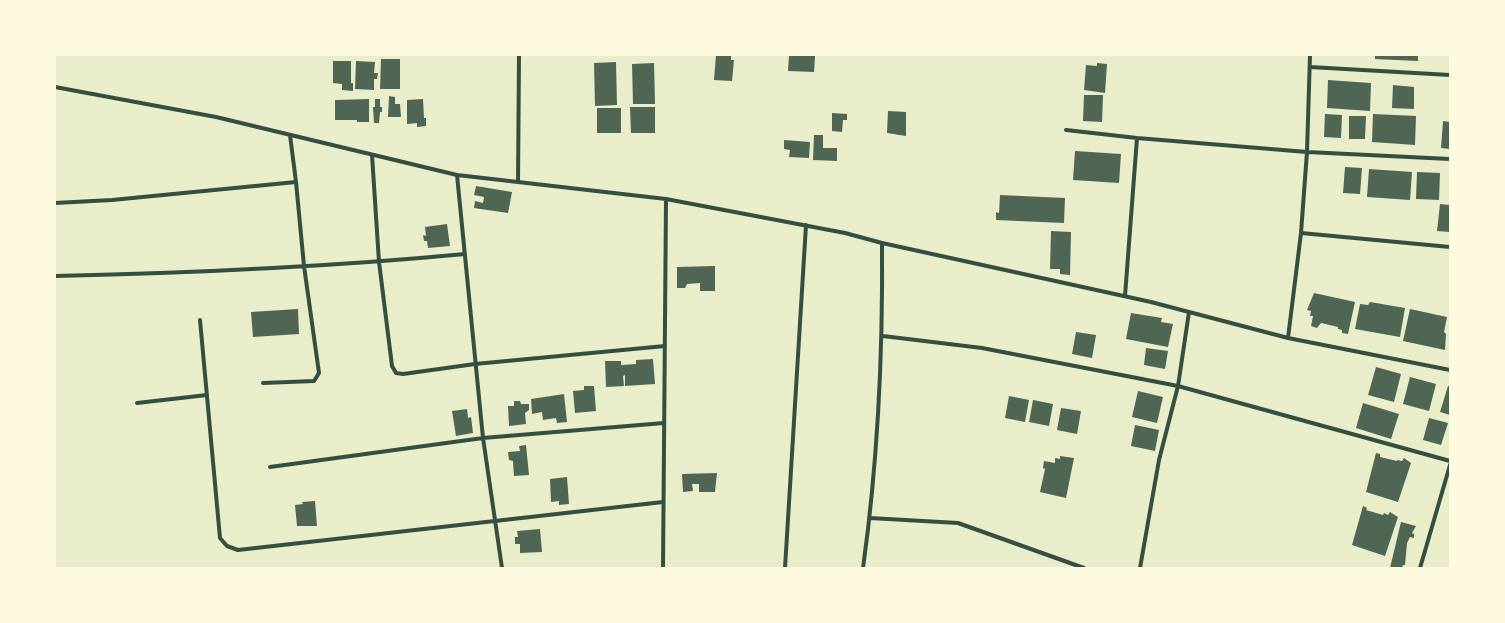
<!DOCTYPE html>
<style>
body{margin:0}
#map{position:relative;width:1505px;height:623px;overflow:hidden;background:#e9edc9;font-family:"Noto Sans",sans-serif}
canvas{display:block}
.frame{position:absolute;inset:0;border:56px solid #fefae0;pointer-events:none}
</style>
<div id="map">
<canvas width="1505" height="623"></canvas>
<div class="frame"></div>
</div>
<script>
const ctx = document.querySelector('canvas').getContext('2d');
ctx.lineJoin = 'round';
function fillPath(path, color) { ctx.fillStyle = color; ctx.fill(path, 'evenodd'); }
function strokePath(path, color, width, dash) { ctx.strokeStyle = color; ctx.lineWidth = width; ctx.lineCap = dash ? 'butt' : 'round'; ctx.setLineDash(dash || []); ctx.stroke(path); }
fillPath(new Path2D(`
 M 716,55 L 731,55 L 731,60 L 734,60 L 732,81 L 714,80 Z
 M 789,55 L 815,56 L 814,72 L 788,71 Z
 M 1375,55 L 1418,55 L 1418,61 L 1375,59 Z
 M 381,59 L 400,59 L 400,89 L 380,89 Z
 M 333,61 L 351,61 L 351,83 L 353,83 L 353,91 L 342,90 L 342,84 L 333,83 Z
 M 356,61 L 375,62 L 374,73 L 378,73 L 377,79 L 374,79 L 374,90 L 355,89 Z
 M 616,62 L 617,105 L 595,106 L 594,63 Z
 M 654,63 L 655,104 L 633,104 L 632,64 Z
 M 1097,63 L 1107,64 L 1105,93 L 1084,90 L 1086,65 L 1097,66 Z
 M 1328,80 L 1371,83 L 1370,111 L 1327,108 Z
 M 1393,85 L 1414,87 L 1414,109 L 1392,108 Z
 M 1084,95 L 1103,95 L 1102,122 L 1083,121 Z
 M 389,96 L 395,97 L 395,104 L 400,104 L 401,117 L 388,117 Z
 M 369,99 L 369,122 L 357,122 L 357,120 L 335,120 L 335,100 Z
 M 375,99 L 380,99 L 380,107 L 382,107 L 382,112 L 380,112 L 379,123 L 374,123 L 373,107 L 375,107 Z
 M 423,99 L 424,118 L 426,118 L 426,126 L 417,127 L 417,123 L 407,124 L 407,100 Z
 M 630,107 L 655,107 L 655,133 L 631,133 Z
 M 597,108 L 621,108 L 621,133 L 597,133 Z
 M 888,111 L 906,112 L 906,136 L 887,133 Z
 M 832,113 L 847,114 L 847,120 L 843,120 L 842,132 L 832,131 Z
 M 1325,114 L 1342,115 L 1341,138 L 1324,137 Z
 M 1373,114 L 1416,116 L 1415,145 L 1372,142 Z
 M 1349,116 L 1366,116 L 1365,139 L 1349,139 Z
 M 1443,121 L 1450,122 L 1450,149 L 1441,148 Z
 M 814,135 L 823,135 L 823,148 L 837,148 L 837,161 L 813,160 Z
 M 784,140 L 810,142 L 809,158 L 789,157 L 790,150 L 784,149 Z
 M 1075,151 L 1121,154 L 1119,183 L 1073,180 Z
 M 1345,167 L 1362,168 L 1360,194 L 1343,193 Z
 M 1369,169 L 1412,172 L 1410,200 L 1367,197 Z
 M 1417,172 L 1440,173 L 1439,200 L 1416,199 Z
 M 476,186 L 512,192 L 508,213 L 474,208 L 475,201 L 483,203 L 484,197 L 474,195 Z
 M 1000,195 L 1065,198 L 1064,223 L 996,220 L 996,212 L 999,213 Z
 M 1440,204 L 1450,205 L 1450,232 L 1437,231 Z
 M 447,224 L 450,246 L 428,248 L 427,241 L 424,241 L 423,235 L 426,236 L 425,227 Z
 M 1051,231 L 1071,232 L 1070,275 L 1060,274 L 1060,269 L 1050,269 Z
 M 715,266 L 715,291 L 700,291 L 700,283 L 687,284 L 685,288 L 677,288 L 677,267 Z
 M 1314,293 L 1355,302 L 1348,334 L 1342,333 L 1342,330 L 1338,329 L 1338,327 L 1321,323 L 1317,328 L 1311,326 L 1313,316 L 1310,316 L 1311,311 L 1307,310 Z
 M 1370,302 L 1405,308 L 1400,337 L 1355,329 L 1360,304 L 1368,305 Z
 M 298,309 L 299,334 L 253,337 L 251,312 Z
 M 1410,309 L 1447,317 L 1444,332 L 1446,334 L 1445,350 L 1403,341 Z
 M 1131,313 L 1162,318 L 1161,322 L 1173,324 L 1168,347 L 1126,339 Z
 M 1076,332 L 1096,335 L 1092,358 L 1072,354 Z
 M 1146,348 L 1168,351 L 1165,369 L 1144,365 Z
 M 653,359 L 655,384 L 625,386 L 625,375 L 623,376 L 624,386 L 606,387 L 605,361 L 621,361 L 621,365 L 636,364 L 636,360 Z
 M 1376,367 L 1401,374 L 1394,402 L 1368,395 Z
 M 1410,377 L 1436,384 L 1429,411 L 1403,404 Z
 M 584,386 L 594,386 L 596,411 L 575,413 L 573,391 L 584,390 Z
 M 1448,386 L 1450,386 L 1450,415 L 1440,412 Z
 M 1138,391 L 1163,397 L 1157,423 L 1132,417 Z
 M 564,394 L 567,422 L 557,423 L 556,418 L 543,420 L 542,412 L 532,414 L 531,399 Z
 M 1009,396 L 1029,400 L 1025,422 L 1005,418 Z
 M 1033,400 L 1053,404 L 1049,426 L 1029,422 Z
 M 514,401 L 520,401 L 521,404 L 529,404 L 529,410 L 525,413 L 526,424 L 509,426 L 508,406 L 514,406 Z
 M 1363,403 L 1399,414 L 1391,439 L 1356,428 Z
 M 1061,408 L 1081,411 L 1077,434 L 1057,430 Z
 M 467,409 L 468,418 L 471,417 L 473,433 L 456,436 L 452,411 Z
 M 1429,418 L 1448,423 L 1441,445 L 1423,440 Z
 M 1135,425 L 1159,430 L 1155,451 L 1131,446 Z
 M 526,445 L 529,475 L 514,476 L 513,461 L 509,460 L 508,452 L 520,451 L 519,446 Z
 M 1376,453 L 1380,454 L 1380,457 L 1397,461 L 1397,460 L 1402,461 L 1404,458 L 1411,463 L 1398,502 L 1366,492 Z
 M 1060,456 L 1074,458 L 1066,498 L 1040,492 L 1045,469 L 1043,468 L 1044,461 L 1055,463 L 1055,458 L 1060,459 Z
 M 717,473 L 715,492 L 699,492 L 699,484 L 692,484 L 693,491 L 683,492 L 682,474 Z
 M 567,477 L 569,504 L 559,505 L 559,501 L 551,502 L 550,479 Z
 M 315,501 L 317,526 L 297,526 L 295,505 L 303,504 L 302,502 Z
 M 1363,506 L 1367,508 L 1366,510 L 1383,515 L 1384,513 L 1388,515 L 1390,512 L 1398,517 L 1385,556 L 1352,545 Z
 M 1401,522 L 1416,526 L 1412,533 L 1414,534 L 1414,538 L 1410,537 L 1407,543 L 1405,565 L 1403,565 L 1402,568 L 1390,568 Z
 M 540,529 L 542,552 L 520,553 L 520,544 L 515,544 L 515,537 L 518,537 L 517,531 Z`), '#4f6655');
strokePath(new Path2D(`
 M 1310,67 L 1450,75
 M 55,87 L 216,117 L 457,175 L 666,199 L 663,568
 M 1066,130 L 1137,138
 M 372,155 L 379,262 L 392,366 L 396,373 L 403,374 L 475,364 L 665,346
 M 457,175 L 483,438 L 502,568
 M 518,182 L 519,55
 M 666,199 L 845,233 L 882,243 L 1151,302 L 1288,338 L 1450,370
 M 55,203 L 112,200 L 296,182 L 290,135
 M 1301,233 L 1450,247
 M 55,276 C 192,273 328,267 465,254
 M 1125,296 L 1137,138 L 1307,152 L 1450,159
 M 200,320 L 220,538 L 227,546 L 238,550 L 663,502
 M 883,336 L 982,348 L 1178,386 L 1450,461
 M 1288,338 L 1301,233 L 1307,152 L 1310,55
 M 263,383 L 314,381 L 319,373 L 304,266 L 296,182
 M 137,403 L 207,395
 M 270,467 L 483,438 L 664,423
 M 870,518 L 958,523 L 1084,568
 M 785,568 L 806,225
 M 863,568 C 878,461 883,352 882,243
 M 1140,568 L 1159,460 L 1178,386 L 1189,312
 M 1420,568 L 1450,465`), '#344e41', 4);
</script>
